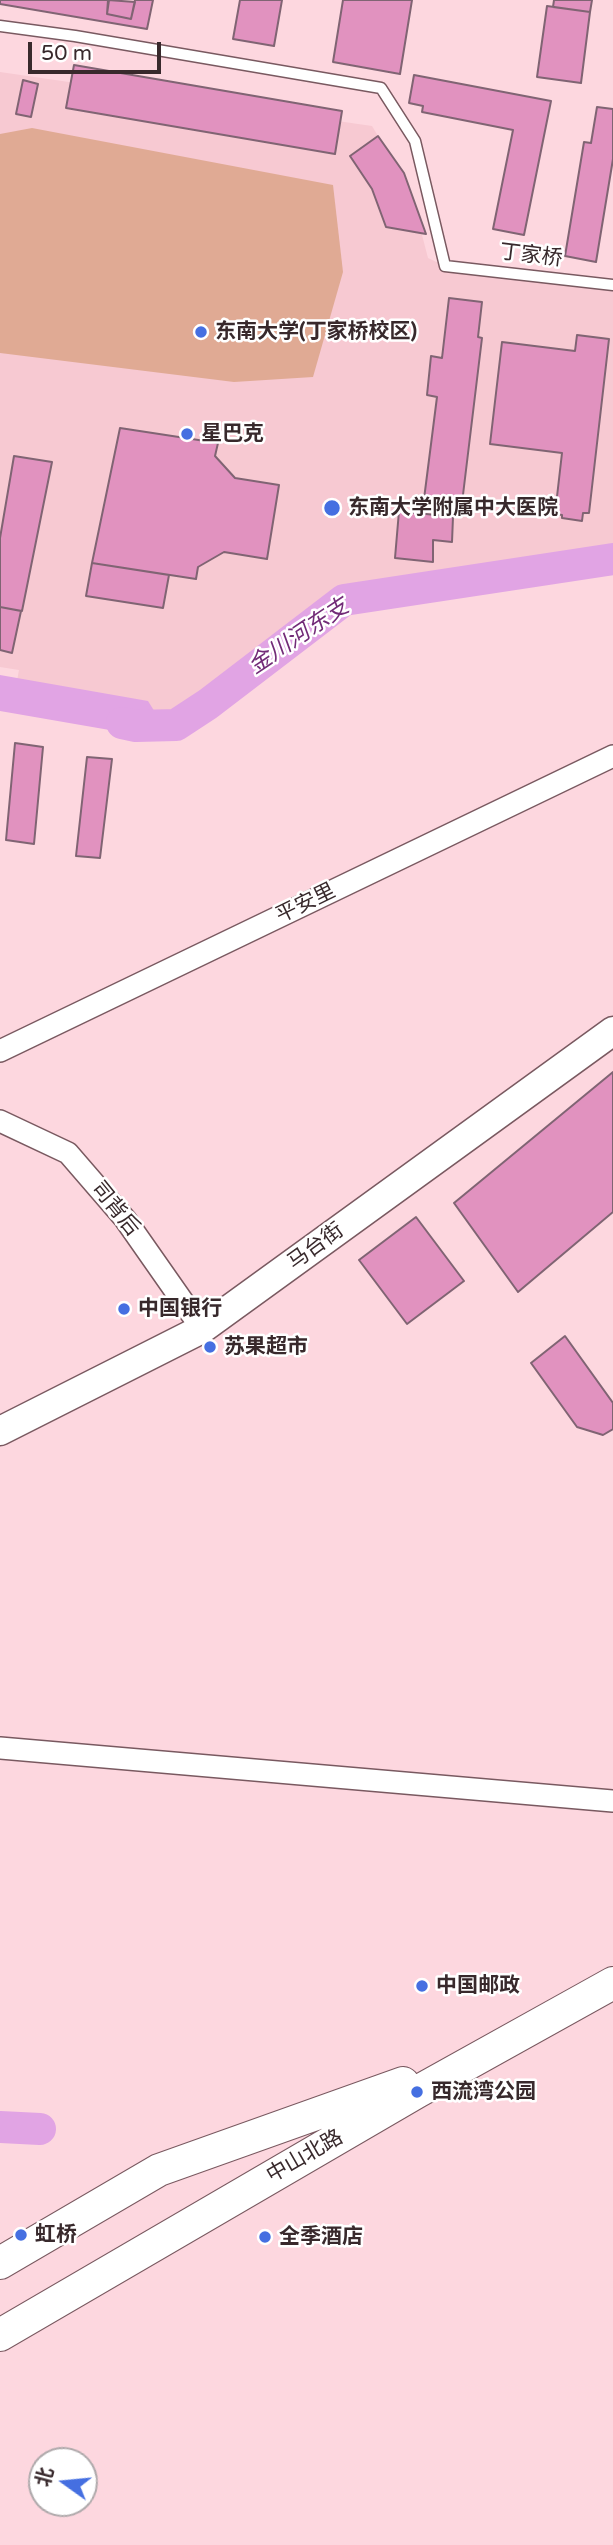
<!DOCTYPE html>
<meta charset="utf-8">
<style>
body{margin:0}
#map{position:relative;width:613px;height:2545px;overflow:hidden;background:#fdd7df;font-family:"Varela Round","Noto Sans SC",sans-serif}
canvas{display:block}
.north{position:absolute;left:28px;top:2447px;width:70px;height:70px;box-sizing:border-box;background:#fff;border:2px solid #afa9ab;border-radius:50%;rotate:285deg;font-size:19px;font-weight:700;line-height:28px;text-align:center;color:#38292c}
.north::after{content:'';display:block;margin:auto;width:24px;height:32px;background:#456fe1;clip-path:polygon(50% 0,100% 100%,50% 72%,0 100%)}
.scale{position:absolute;left:28px;top:42px;width:133px;height:32px;box-sizing:border-box;border:4px solid #38292c;border-top:0;padding-left:9px;font-size:21px;line-height:24px;white-space:nowrap;color:#38292c;-webkit-text-stroke:5px #fff;paint-order:stroke}
</style>
<div id="map">
<canvas width="613" height="2545"></canvas>
<div class="north">北</div>
<div class="scale">50 m</div>
</div>
<script>
const ctx = document.querySelector('canvas').getContext('2d');
ctx.lineJoin = 'round';
function fillPath(path, color) { ctx.fillStyle = color; ctx.fill(path, 'evenodd'); }
function strokePath(path, color, width, dash) { ctx.strokeStyle = color; ctx.lineWidth = width; ctx.lineCap = dash ? 'butt' : 'round'; ctx.setLineDash(dash || []); ctx.stroke(path); }
function label(font, color, halo, rows, align = 'center') {
  ctx.font = font + ' "Varela Round","Noto Sans SC",sans-serif'; ctx.lineWidth = 5; ctx.setLineDash([]); ctx.textBaseline = 'middle'; ctx.strokeStyle = halo; ctx.fillStyle = color; for (const [text, x, y, turn = 0] of rows) {
    ctx.save(); ctx.translate(x, y); ctx.rotate((+turn || 0) * Math.PI / 180); ctx.textAlign = isNaN(turn) ? turn : align; if (halo) ctx.strokeText(text, 0, 0); ctx.fillText(text, 0, 0); ctx.restore();
  }
}
fillPath(new Path2D(`
 M 0,72 L 372,126 L 410,189 L 428,258 L 445,266 L 613,285 L 613,564 L 344,600 L 208,704 L 176,725 L 136,726 L 13,703 L 19,670 L 0,667 Z`), '#f7c9d2');
fillPath(new Path2D(`
 M 32,128 L 333,185 L 343,272 L 313,377 L 234,382 L 0,353 L 0,134 Z`), '#e0aa94');
fillPath(new Path2D(`
 M 0,675 L 148,701 L 173,741 L 0,711 Z`), '#e1a4e4');
strokePath(new Path2D(`
 M 122,723 L 136,726 L 176,725 L 208,704 L 344,600 L 613,559
 M 0,2127 L 40,2129`), '#e1a4e4', 32);
const building = new Path2D(`
 M 0,0 L 109,0 L 107,14 L 131,19 L 135,0 L 153,0 L 147,29 L 0,4 Z
 M 108,0 L 135,2 L 131,19 L 107,14 Z
 M 240,0 L 282,0 L 274,46 L 233,39 Z
 M 343,0 L 412,0 L 400,74 L 333,62 Z
 M 554,0 L 592,0 L 590,12 L 553,7 Z
 M 547,6 L 590,12 L 581,83 L 537,77 Z
 M 74,65 L 342,111 L 335,154 L 66,108 Z
 M 414,75 L 551,101 L 524,235 L 493,229 L 513,130 L 422,112 L 423,106 L 409,103 Z
 M 23,80 L 38,84 L 31,117 L 16,114 Z
 M 597,107 L 613,109 L 613,159 L 596,262 L 565,256 L 584,142 L 591,143 Z
 M 378,136 L 404,173 L 426,234 L 386,227 L 372,189 L 350,156 Z
 M 449,298 L 482,302 L 478,337 L 482,338 L 462,503 L 424,499 L 437,397 L 427,395 L 431,356 L 442,358 Z
 M 577,335 L 609,339 L 589,513 L 583,513 L 582,521 L 562,518 L 562,515 L 555,514 L 562,453 L 490,444 L 502,342 L 575,351 Z
 M 120,428 L 218,443 L 215,456 L 235,478 L 279,485 L 267,559 L 224,552 L 198,567 L 196,579 L 92,563 Z
 M 14,456 L 52,462 L 22,611 L 0,607 L 0,538 Z
 M 399,511 L 453,517 L 452,542 L 433,540 L 433,562 L 395,558 Z
 M 92,563 L 169,575 L 163,608 L 86,596 Z
 M 0,607 L 21,611 L 12,653 L 0,650 Z
 M 15,743 L 43,747 L 34,844 L 6,840 Z
 M 87,757 L 112,759 L 100,858 L 76,856 Z
 M 613,1072 L 613,1212 L 518,1292 L 454,1203 Z
 M 416,1217 L 464,1281 L 407,1324 L 359,1260 Z
 M 565,1336 L 613,1403 L 613,1429 L 603,1435 L 577,1427 L 531,1363 Z`);
fillPath(building, '#e192bf');
strokePath(building, '#806473', 2);
const lane = new Path2D(`
 M 0,26 L 75,36 L 381,88 L 415,141 L 445,266 L 613,285`);
const street = new Path2D(`
 M 0,1051 L 613,756
 M 0,1121 L 68,1153 L 125,1219 L 202,1329
 M 0,1748 L 613,1801`);
const secondary = new Path2D(`
 M 0,1431 L 202,1329 L 613,1031`);
const primary = new Path2D(`
 M 0,2263 L 159,2170 L 403,2083
 M 0,2335 L 417,2092 L 613,1983`);
strokePath(lane, '#795960', 13);
strokePath(street, '#795960', 24);
strokePath(secondary, '#795960', 31);
strokePath(primary, '#795960', 34);
strokePath(lane, '#fff', 10);
strokePath(street, '#fff', 21);
strokePath(secondary, '#fff', 28);
strokePath(primary, '#fff', 32);
for (const [x, y, r, color] of [
 [201,332,7,"#456fe1"],
 [187,434,7,"#456fe1"],
 [332,508,9,"#456fe1"],
 [124,1309,7,"#456fe1"],
 [210,1347,7,"#456fe1"],
 [422,1986,7,"#456fe1"],
 [417,2092,7,"#456fe1"],
 [21,2235,7,"#456fe1"],
 [265,2237,7,"#456fe1"]
]) { const dot = new Path2D(); dot.arc(x, y, r, 0, 2 * Math.PI); ctx.fillStyle = color; ctx.fill(dot); strokePath(dot, '#fff', 2.5); }
label('21px', '#38292c', '#fff', [
 ["丁家桥",531,256,7],
 ["平安里",306,904,-26],
 ["司背后",115,1209,51],
 ["马台街",316,1247,-36],
 ["中山北路",305,2157,-30]
]);
label('bold 21px', '#38292c', '#fff', [
 ["东南大学(丁家桥校区)",215,332],
 ["星巴克",201,434],
 ["东南大学附属中大医院",348,508],
 ["中国银行",138,1309],
 ["苏果超市",224,1347],
 ["中国邮政",436,1986],
 ["西流湾公园",431,2092],
 ["虹桥",35,2235],
 ["全季酒店",279,2237]
], 'left');
label('italic 23px', '#722b77', '#fff', [
 ["金川河东支",299,637,-34]
]);
</script>
